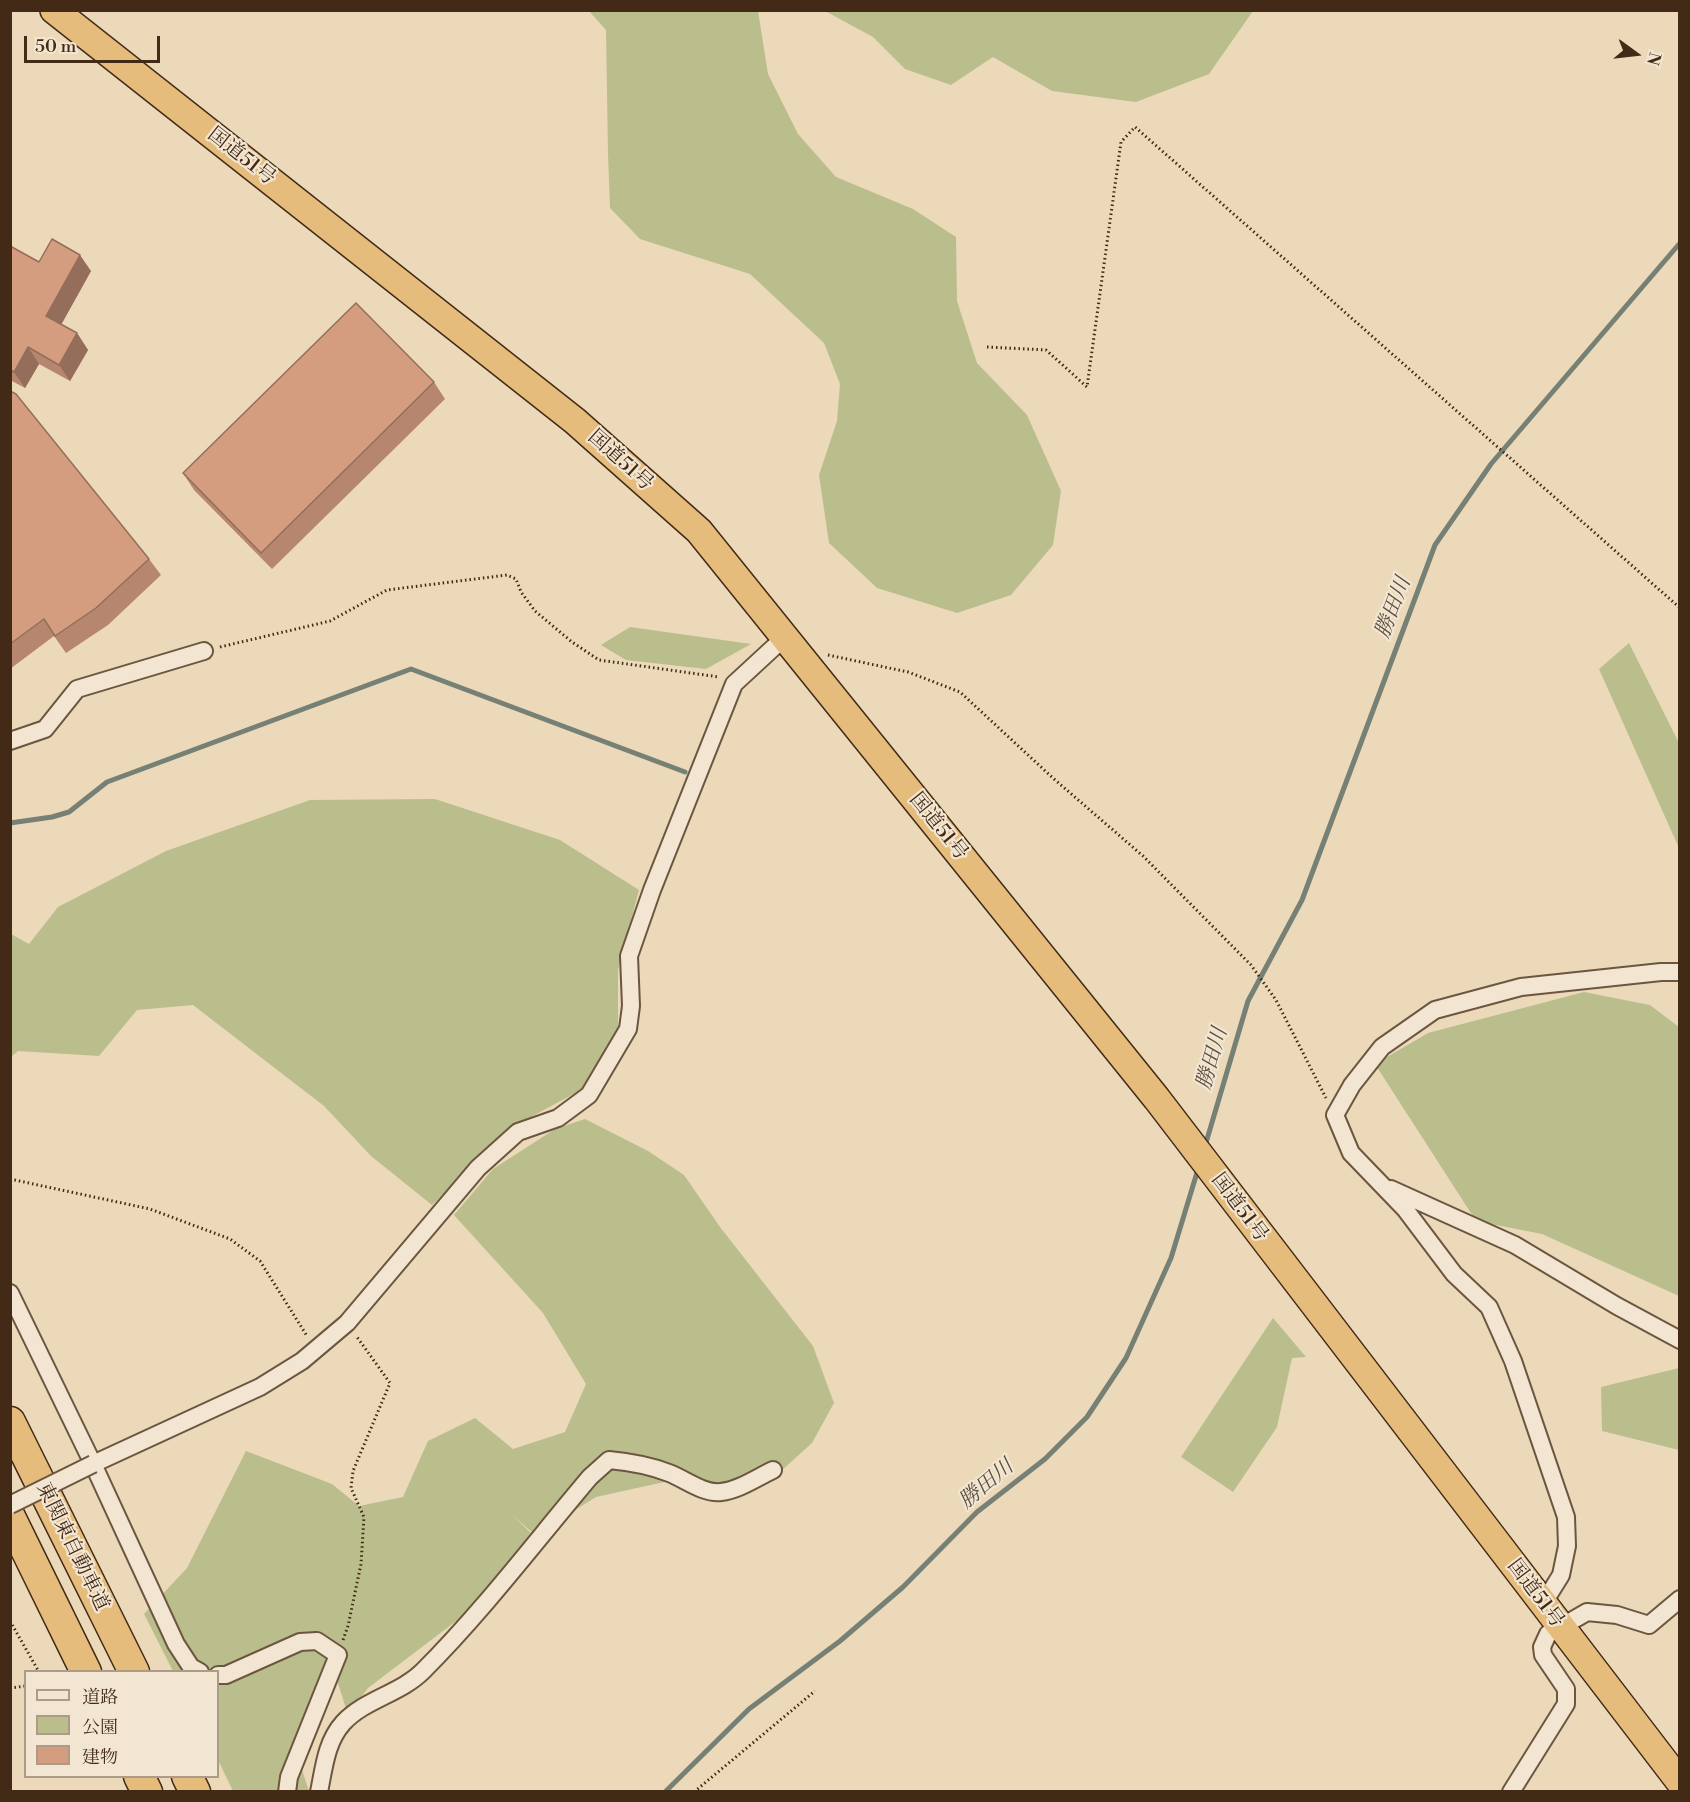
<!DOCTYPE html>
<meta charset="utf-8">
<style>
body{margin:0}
#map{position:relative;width:1690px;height:1802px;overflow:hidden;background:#ebd9b9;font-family:"Libre Bodoni","Noto Serif JP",serif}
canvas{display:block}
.frame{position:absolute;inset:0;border:12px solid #422a17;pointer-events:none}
.legend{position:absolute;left:24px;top:1670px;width:195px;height:108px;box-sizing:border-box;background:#f2e6d2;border:2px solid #ac9b87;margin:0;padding:8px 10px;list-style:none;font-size:18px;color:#422a17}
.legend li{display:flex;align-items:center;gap:12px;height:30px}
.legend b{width:30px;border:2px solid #ac9b87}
.north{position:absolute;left:1606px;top:24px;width:60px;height:60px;-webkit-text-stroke:4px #f2e6d2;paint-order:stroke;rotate:105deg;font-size:16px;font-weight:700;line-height:24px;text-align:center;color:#422a17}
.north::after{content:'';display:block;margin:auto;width:21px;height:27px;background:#422a17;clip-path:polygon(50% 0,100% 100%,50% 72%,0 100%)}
.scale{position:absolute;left:24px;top:36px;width:136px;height:27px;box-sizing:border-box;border:3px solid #422a17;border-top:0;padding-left:8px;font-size:18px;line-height:21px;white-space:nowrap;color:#422a17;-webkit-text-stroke:4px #f2e6d2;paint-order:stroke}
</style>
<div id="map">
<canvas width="1690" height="1802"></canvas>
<div class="frame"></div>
<ul class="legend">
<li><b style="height:8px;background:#f2e6d2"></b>道路</li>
<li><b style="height:16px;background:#babe8d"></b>公園</li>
<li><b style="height:16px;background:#d49d80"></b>建物</li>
</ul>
<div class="north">N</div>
<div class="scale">50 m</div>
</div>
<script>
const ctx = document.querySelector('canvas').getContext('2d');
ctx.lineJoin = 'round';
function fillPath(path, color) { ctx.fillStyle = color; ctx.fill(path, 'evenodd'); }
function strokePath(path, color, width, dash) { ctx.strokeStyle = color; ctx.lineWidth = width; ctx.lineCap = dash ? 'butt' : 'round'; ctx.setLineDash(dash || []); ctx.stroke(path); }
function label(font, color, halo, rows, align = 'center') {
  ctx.font = font + ' "Libre Bodoni","Noto Serif JP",serif'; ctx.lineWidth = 4.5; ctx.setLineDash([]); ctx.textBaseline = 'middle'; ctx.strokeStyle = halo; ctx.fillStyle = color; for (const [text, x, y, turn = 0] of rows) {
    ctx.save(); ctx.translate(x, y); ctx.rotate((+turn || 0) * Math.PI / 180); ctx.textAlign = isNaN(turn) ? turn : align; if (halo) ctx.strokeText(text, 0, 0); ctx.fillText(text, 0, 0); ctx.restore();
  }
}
fillPath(new Path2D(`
 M 589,11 L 758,11 L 768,74 L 798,134 L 836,177 L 913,209 L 956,237 L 957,301 L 977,363 L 1027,415 L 1061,491 L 1053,545 L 1011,595 L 957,613 L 877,588 L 829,543 L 819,475 L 837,421 L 840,384 L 824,343 L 750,274 L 640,239 L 610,208 L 608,154 L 606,30 Z
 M 825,11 L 1253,11 L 1209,74 L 1136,102 L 1052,91 L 993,57 L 951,85 L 905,69 L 873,37 Z
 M 630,627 L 751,644 L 706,669 L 626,660 L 601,645 Z
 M 1629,643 L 1679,743 L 1679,848 L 1599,669 Z
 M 435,799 L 560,840 L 639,890 L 618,970 L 618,1034 L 581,1090 L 514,1126 L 432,1205 L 371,1156 L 324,1106 L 193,1005 L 137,1010 L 99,1056 L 18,1051 L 11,1057 L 11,934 L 29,944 L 58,907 L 166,851 L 310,800 Z
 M 1584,992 L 1650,1005 L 1679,1027 L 1679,1296 L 1542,1234 L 1476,1221 L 1375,1064 L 1428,1033 Z
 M 585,1119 L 648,1151 L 684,1175 L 720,1227 L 813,1346 L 834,1403 L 812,1443 L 780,1472 L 722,1488 L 678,1479 L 596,1497 L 535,1535 L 511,1514 L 533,1535 L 468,1612 L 368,1688 L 348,1715 L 331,1661 L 297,1755 L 309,1791 L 233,1791 L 218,1760 L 218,1672 L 173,1671 L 144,1614 L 187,1568 L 246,1451 L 332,1484 L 359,1506 L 403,1497 L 428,1441 L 475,1418 L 513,1449 L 565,1432 L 586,1384 L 543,1313 L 454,1215 L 493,1169 L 555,1129 Z
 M 1273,1318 L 1306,1357 L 1292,1358 L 1277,1427 L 1233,1492 L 1181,1457 Z
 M 1679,1368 L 1679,1450 L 1602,1431 L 1601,1387 Z`), '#babe8d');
strokePath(new Path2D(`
 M 10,823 L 52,817 L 69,812 L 107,782 L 411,669 L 685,772
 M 1205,1146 L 1248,1001 L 1302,900 L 1435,545 L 1491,464 L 1680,243
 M 665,1792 L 749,1709 L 840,1641 L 903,1587 L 977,1512 L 1045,1459 L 1087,1417 L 1126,1358 L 1171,1258 L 1199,1166`), '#768074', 5);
const minor = new Path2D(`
 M 10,741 L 45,729 L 77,689 L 204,651
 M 1391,1189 L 1515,1245 L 1617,1306 L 1680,1340
 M 10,1293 L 93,1464 L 176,1644 L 191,1667 L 200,1672
 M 93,1464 L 260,1387 L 302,1361 L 347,1323 L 478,1168 L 518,1132 L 558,1118 L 589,1095 L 628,1029 L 631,1006 L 629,956 L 652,890 L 734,684 L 786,636
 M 1543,1604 L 1561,1575 L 1567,1546 L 1566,1517 L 1513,1361 L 1489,1307 L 1454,1274 L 1405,1209 L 1351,1153 L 1335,1115 L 1352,1085 L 1382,1047 L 1435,1010 L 1521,987 L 1661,972 L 1680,972
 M 1561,1627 L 1587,1612 L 1617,1615 L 1649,1625 L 1680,1599
 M 218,1675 L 226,1675 L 300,1642 L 317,1641 L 338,1655 L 289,1777 L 287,1792
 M 319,1792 C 324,1768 326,1742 343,1723 C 365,1699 400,1694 423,1671 C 483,1611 535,1542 590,1477 L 609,1460 C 630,1462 649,1465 669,1473 C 685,1479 703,1494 721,1492 C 739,1490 756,1478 773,1470
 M 1511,1792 L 1566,1704 L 1566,1689 L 1543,1655 L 1542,1647 L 1548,1634 L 1558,1624`);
const trunk = new Path2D(`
 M 54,10 L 575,421 L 699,531 L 1157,1099 L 1680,1782`);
const motorway = new Path2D(`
 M 10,1422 L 134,1672
 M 10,1517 L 86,1672
 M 139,1776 L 147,1792
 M 187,1776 L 195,1792`);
strokePath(minor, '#6c5640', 20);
strokePath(trunk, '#422a17', 30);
strokePath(motorway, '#422a17', 33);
strokePath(new Path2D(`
 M 987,347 L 1046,350 L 1087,387 L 1121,142 L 1135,127 L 1680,608
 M 220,647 L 330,621 L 387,590 L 507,575 L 516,579 L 521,592 L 535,611 L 572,642 L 599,660 L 719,677
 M 828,655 L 908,672 L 960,692 L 1054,779 L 1143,856 L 1251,965 L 1276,1000 L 1326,1098
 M 10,1179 L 150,1209 L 230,1239 L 260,1261 L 307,1336
 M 10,1621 L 39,1672
 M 343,1640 L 348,1626 L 361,1564 L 364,1517 L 351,1488 L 353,1471 L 390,1383 L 357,1337
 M 10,1688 L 26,1686
 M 694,1792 L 815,1691`), '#422a17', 3, [1.5, 3]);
strokePath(minor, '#f2e6d2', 16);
strokePath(trunk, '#e6bc7c', 27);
strokePath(motorway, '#e6bc7c', 30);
const minorBridge = new Path2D(`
 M 10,1505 L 93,1464`);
strokePath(minorBridge, '#6c5640', 20, []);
strokePath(minorBridge, '#f2e6d2', 16);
fillPath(new Path2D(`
 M 10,246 L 39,262 L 91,271 L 61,325 L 77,333 L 88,350 L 70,381 L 39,364 L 25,388 L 10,380 Z
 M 434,382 L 445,399 L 272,569 L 194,490 L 183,473 Z
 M 10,391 L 149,559 L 161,575 L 108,625 L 66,653 L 54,636 L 10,669 Z`), '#b6876e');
fillPath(new Path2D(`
 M 80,255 L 91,271 L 57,332 L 46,316 Z
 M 77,333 L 88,350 L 70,381 L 59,365 Z
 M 28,347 L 39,364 L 25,388 L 14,372 Z`), '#946e5a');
const building = new Path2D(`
 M 52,239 L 80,255 L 46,316 L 77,333 L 59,365 L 28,347 L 14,372 L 10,370 L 10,246 L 39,262 Z
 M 356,303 L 434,382 L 261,553 L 183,473 Z
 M 10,391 L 16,394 L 149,559 L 96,608 L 55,636 L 44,619 L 10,644 Z`);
fillPath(building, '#d49d80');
strokePath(building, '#946e5a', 1.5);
label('20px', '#422a17', '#f2e6d2', [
 ["国道51号",241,157,38],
 ["国道51号",620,461,42],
 ["国道51号",938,827,51],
 ["国道51号",1239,1208,53],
 ["東関東自動車道",72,1547,64],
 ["国道51号",1535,1594,53]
]);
label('italic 21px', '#584e3e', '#f2e6d2', [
 ["勝田川",1394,608,-69],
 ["勝田川",1213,1059,-74],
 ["勝田川",987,1485,-40]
]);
</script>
